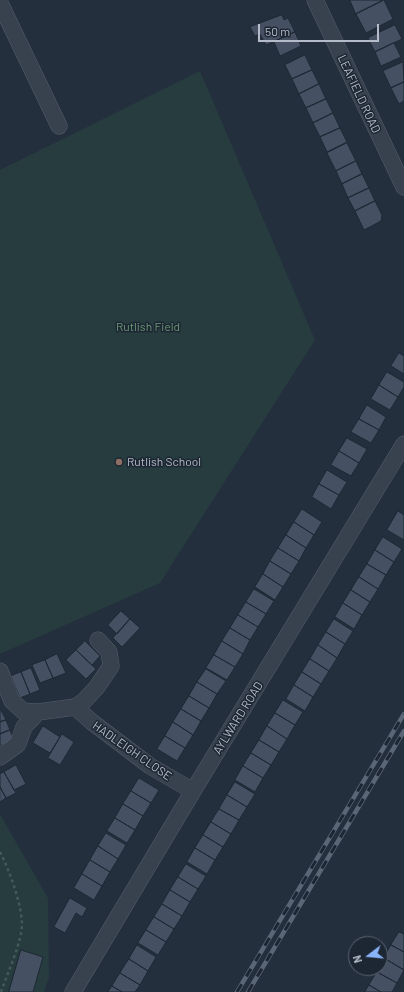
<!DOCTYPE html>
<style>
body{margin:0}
#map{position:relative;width:404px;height:992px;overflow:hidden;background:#242f3e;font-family:Barlow,sans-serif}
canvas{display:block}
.north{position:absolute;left:348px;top:936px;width:40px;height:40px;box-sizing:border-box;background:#1d2633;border:1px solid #59626f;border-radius:50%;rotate:254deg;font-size:11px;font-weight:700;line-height:16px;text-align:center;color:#b4bcc9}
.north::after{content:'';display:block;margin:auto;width:14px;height:18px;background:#8ab4f8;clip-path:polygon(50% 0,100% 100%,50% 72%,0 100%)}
.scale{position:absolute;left:258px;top:24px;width:121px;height:18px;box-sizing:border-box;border:2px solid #b4bcc9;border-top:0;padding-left:5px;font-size:12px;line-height:14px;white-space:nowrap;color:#b4bcc9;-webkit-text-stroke:3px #1d2633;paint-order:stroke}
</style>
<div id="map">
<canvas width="404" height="992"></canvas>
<div class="north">N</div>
<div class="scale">50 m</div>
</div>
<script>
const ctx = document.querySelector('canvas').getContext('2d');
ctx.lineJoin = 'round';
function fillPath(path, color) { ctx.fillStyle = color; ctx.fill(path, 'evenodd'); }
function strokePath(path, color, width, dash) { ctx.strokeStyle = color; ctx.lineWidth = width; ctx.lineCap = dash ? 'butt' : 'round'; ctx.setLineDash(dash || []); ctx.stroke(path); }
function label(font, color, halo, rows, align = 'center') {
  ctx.font = font + ' Barlow,sans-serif'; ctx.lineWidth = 3; ctx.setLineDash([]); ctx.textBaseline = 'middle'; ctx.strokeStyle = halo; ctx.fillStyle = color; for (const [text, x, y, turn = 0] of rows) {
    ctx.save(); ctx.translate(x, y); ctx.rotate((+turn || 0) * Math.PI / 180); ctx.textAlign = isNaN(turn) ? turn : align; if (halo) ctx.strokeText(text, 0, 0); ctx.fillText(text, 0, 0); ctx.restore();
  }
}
fillPath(new Path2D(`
 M 200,71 L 315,340 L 160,583 L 0,654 L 0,170 Z
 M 0,814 L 48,898 L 49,978 L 44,992 L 0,992 Z`), '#263c3f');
const building = new Path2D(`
 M 350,0 L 381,0 L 382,1 L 356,14 Z
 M 384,0 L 393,19 L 366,33 L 356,14 Z
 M 282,15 L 284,20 L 288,18 L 295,32 L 266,45 L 260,34 L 255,36 L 250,27 Z
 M 395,25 L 402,39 L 375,52 L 368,38 Z
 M 295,32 L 301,46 L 280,56 L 274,42 Z
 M 394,43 L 401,57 L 381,66 L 375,52 Z
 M 305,55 L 312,70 L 292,79 L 285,65 Z
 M 403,62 L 404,82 L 391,88 L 383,71 Z
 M 312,70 L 319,84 L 299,94 L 292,79 Z
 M 404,82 L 404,101 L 399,104 L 391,88 Z
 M 319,84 L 326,99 L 306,108 L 299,94 Z
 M 326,99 L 333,113 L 313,123 L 306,108 Z
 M 333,113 L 340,128 L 320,137 L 313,123 Z
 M 340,128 L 347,142 L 327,152 L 320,137 Z
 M 347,143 L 356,161 L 336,171 L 327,153 Z
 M 356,161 L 362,174 L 342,184 L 336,171 Z
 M 362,174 L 369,188 L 348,198 L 342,184 Z
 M 369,188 L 375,201 L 355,211 L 348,198 Z
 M 375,201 L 382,215 L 381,221 L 364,230 L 355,211 Z
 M 399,353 L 404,356 L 404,374 L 391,366 Z
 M 387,372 L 404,382 L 404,387 L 398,397 L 379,385 Z
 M 379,385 L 398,397 L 390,410 L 371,399 Z
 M 367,405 L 386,417 L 379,430 L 359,419 Z
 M 359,419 L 379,430 L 371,443 L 351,432 Z
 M 347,438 L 367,449 L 359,463 L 339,451 Z
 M 339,451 L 359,463 L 351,476 L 331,465 Z
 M 327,470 L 347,482 L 339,495 L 319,484 Z
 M 319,484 L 339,495 L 331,509 L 312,497 Z
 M 302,509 L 322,522 L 314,535 L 294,522 Z
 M 398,511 L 404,515 L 404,540 L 387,530 Z
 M 294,522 L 314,535 L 306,548 L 286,535 Z
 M 286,535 L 306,548 L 299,561 L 278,548 Z
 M 383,537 L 402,549 L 394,562 L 375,550 Z
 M 278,548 L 299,561 L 291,574 L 270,561 Z
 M 375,550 L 394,562 L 386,575 L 367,564 Z
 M 270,561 L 291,574 L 283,587 L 263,574 Z
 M 367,564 L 386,575 L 378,589 L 359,577 Z
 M 263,574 L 283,587 L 275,600 L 255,587 Z
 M 359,577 L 378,589 L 370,602 L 351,590 Z
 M 254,589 L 274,601 L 266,614 L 246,602 Z
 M 351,590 L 370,602 L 362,615 L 343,603 Z
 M 246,602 L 266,614 L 258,627 L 238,615 Z
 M 343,603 L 362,615 L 354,629 L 335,617 Z
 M 121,611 L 130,619 L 117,634 L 108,625 Z
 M 238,615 L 258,627 L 250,640 L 230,628 Z
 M 130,619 L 140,628 L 122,647 L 113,638 Z
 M 334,619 L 353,631 L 345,644 L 326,632 Z
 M 230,628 L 250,640 L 243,654 L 222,641 Z
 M 326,632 L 345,644 L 337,658 L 318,645 Z
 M 85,641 L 100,656 L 92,665 L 76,650 Z
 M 222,641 L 243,654 L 235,667 L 214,655 Z
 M 318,645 L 337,658 L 329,671 L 310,659 Z
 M 76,650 L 96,669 L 86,679 L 66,660 Z
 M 57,654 L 66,673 L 53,678 L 45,660 Z
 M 214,655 L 235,667 L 227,680 L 206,668 Z
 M 310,659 L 329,671 L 321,684 L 302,672 Z
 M 45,660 L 53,678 L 40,683 L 32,665 Z
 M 31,668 L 40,690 L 30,694 L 21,672 Z
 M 206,669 L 226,681 L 217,694 L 197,682 Z
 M 21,672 L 30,694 L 20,698 L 11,676 Z
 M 302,672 L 321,684 L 313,697 L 294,685 Z
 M 197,682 L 217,694 L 209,708 L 189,696 Z
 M 294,685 L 313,697 L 305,711 L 286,699 Z
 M 189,696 L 209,708 L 201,721 L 181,709 Z
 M 283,700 L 303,712 L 295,725 L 275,713 Z
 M 181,709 L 201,721 L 193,735 L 173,722 Z
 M 1,710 L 6,720 L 0,722 L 0,711 Z
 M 275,713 L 295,725 L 287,739 L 267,726 Z
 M 6,720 L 10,730 L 0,734 L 0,722 Z
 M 173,722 L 193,735 L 185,748 L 165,736 Z
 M 43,726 L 60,737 L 50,753 L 33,743 Z
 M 267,726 L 287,739 L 279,752 L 259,740 Z
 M 10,730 L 14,740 L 0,746 L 0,734 Z
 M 62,734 L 74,742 L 60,765 L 48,758 Z
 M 165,736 L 185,748 L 177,761 L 157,749 Z
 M 259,740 L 279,752 L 271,765 L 251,753 Z
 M 251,753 L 271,765 L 263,778 L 243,766 Z
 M 16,765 L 26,784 L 14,790 L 4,772 Z
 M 243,766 L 263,778 L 255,792 L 235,780 Z
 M 4,772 L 16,793 L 6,798 L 0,787 L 0,774 Z
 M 139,778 L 159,790 L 151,803 L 131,791 Z
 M 235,782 L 255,794 L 247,807 L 227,795 Z
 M 0,787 L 6,798 L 0,802 Z
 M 131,791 L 151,803 L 143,816 L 123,804 Z
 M 227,795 L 247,807 L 239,820 L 219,809 Z
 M 123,804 L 143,816 L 135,830 L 115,818 Z
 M 219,809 L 239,820 L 231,834 L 211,822 Z
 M 115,818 L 135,830 L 127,843 L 107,831 Z
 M 211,822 L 231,834 L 223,847 L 203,835 Z
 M 106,833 L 126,845 L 118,859 L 98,846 Z
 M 203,835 L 223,847 L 215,860 L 195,848 Z
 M 98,846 L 118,859 L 110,872 L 90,860 Z
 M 195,848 L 215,860 L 207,874 L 187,862 Z
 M 90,860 L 110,872 L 102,886 L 82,874 Z
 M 186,864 L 206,876 L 198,889 L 178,877 Z
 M 82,874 L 102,886 L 94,900 L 74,888 Z
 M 178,877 L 198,889 L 190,902 L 170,890 Z
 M 170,890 L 190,902 L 182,916 L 162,904 Z
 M 70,898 L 87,908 L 82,917 L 76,913 L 65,933 L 54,927 Z
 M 162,904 L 182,916 L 174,929 L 154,917 Z
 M 154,917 L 174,929 L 166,942 L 146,930 Z
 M 146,930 L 166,942 L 158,955 L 138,943 Z
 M 399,932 L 404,934 L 404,952 L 391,945 Z
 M 137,945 L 156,957 L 148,971 L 129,959 Z
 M 391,945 L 404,952 L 404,970 L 384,958 Z
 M 21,950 L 43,957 L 33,992 L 9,992 Z
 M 384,958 L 404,970 L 397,983 L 377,972 L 380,968 Z
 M 129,959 L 148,971 L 140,985 L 120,973 Z
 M 377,972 L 397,983 L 392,992 L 381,992 L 369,985 Z
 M 120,973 L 140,985 L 135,992 L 122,992 L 112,986 Z
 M 369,985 L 381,992 L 365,992 Z
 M 112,986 L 122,992 L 108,992 Z`);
fillPath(building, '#455162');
strokePath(building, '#1f2835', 1);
const minor = new Path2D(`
 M 315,0 L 404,187
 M 0,3 L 59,126
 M 0,671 L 12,701 L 23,711 L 38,712 L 75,707 L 84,701 L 97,687 L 111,666 L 109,652 L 98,640
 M 75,707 L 92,722 L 150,766 L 193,791
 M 0,757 L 18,744 L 24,727 L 38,712
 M 73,992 L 193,791 L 404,444`);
strokePath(minor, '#565f6c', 17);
strokePath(new Path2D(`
 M 0,852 C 10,872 21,902 22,924 C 22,942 7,974 1,992`), '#44595c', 2.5, [3, 3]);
strokePath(minor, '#38414e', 16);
const rail = new Path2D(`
 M 237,992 L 404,714
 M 248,992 L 404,731`);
strokePath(rail, '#5a6575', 4.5);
strokePath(rail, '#1d2633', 3, [9]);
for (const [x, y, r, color] of [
 [119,462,4,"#8d6e63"]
]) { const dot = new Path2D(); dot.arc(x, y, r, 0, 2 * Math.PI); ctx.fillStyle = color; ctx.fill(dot); strokePath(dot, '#1d2633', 1.5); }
label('12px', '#b4bcc9', '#1d2633', [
 ["LEAFIELD ROAD",359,94,65],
 ["AYLWARD ROAD",238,718,-58],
 ["HADLEIGH CLOSE",132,751,35]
]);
label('12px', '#6b9a76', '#1d2633', [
 ["Rutlish Field",148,327]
]);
label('12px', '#b4bcc9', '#1d2633', [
 ["Rutlish School",127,462]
], 'left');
</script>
